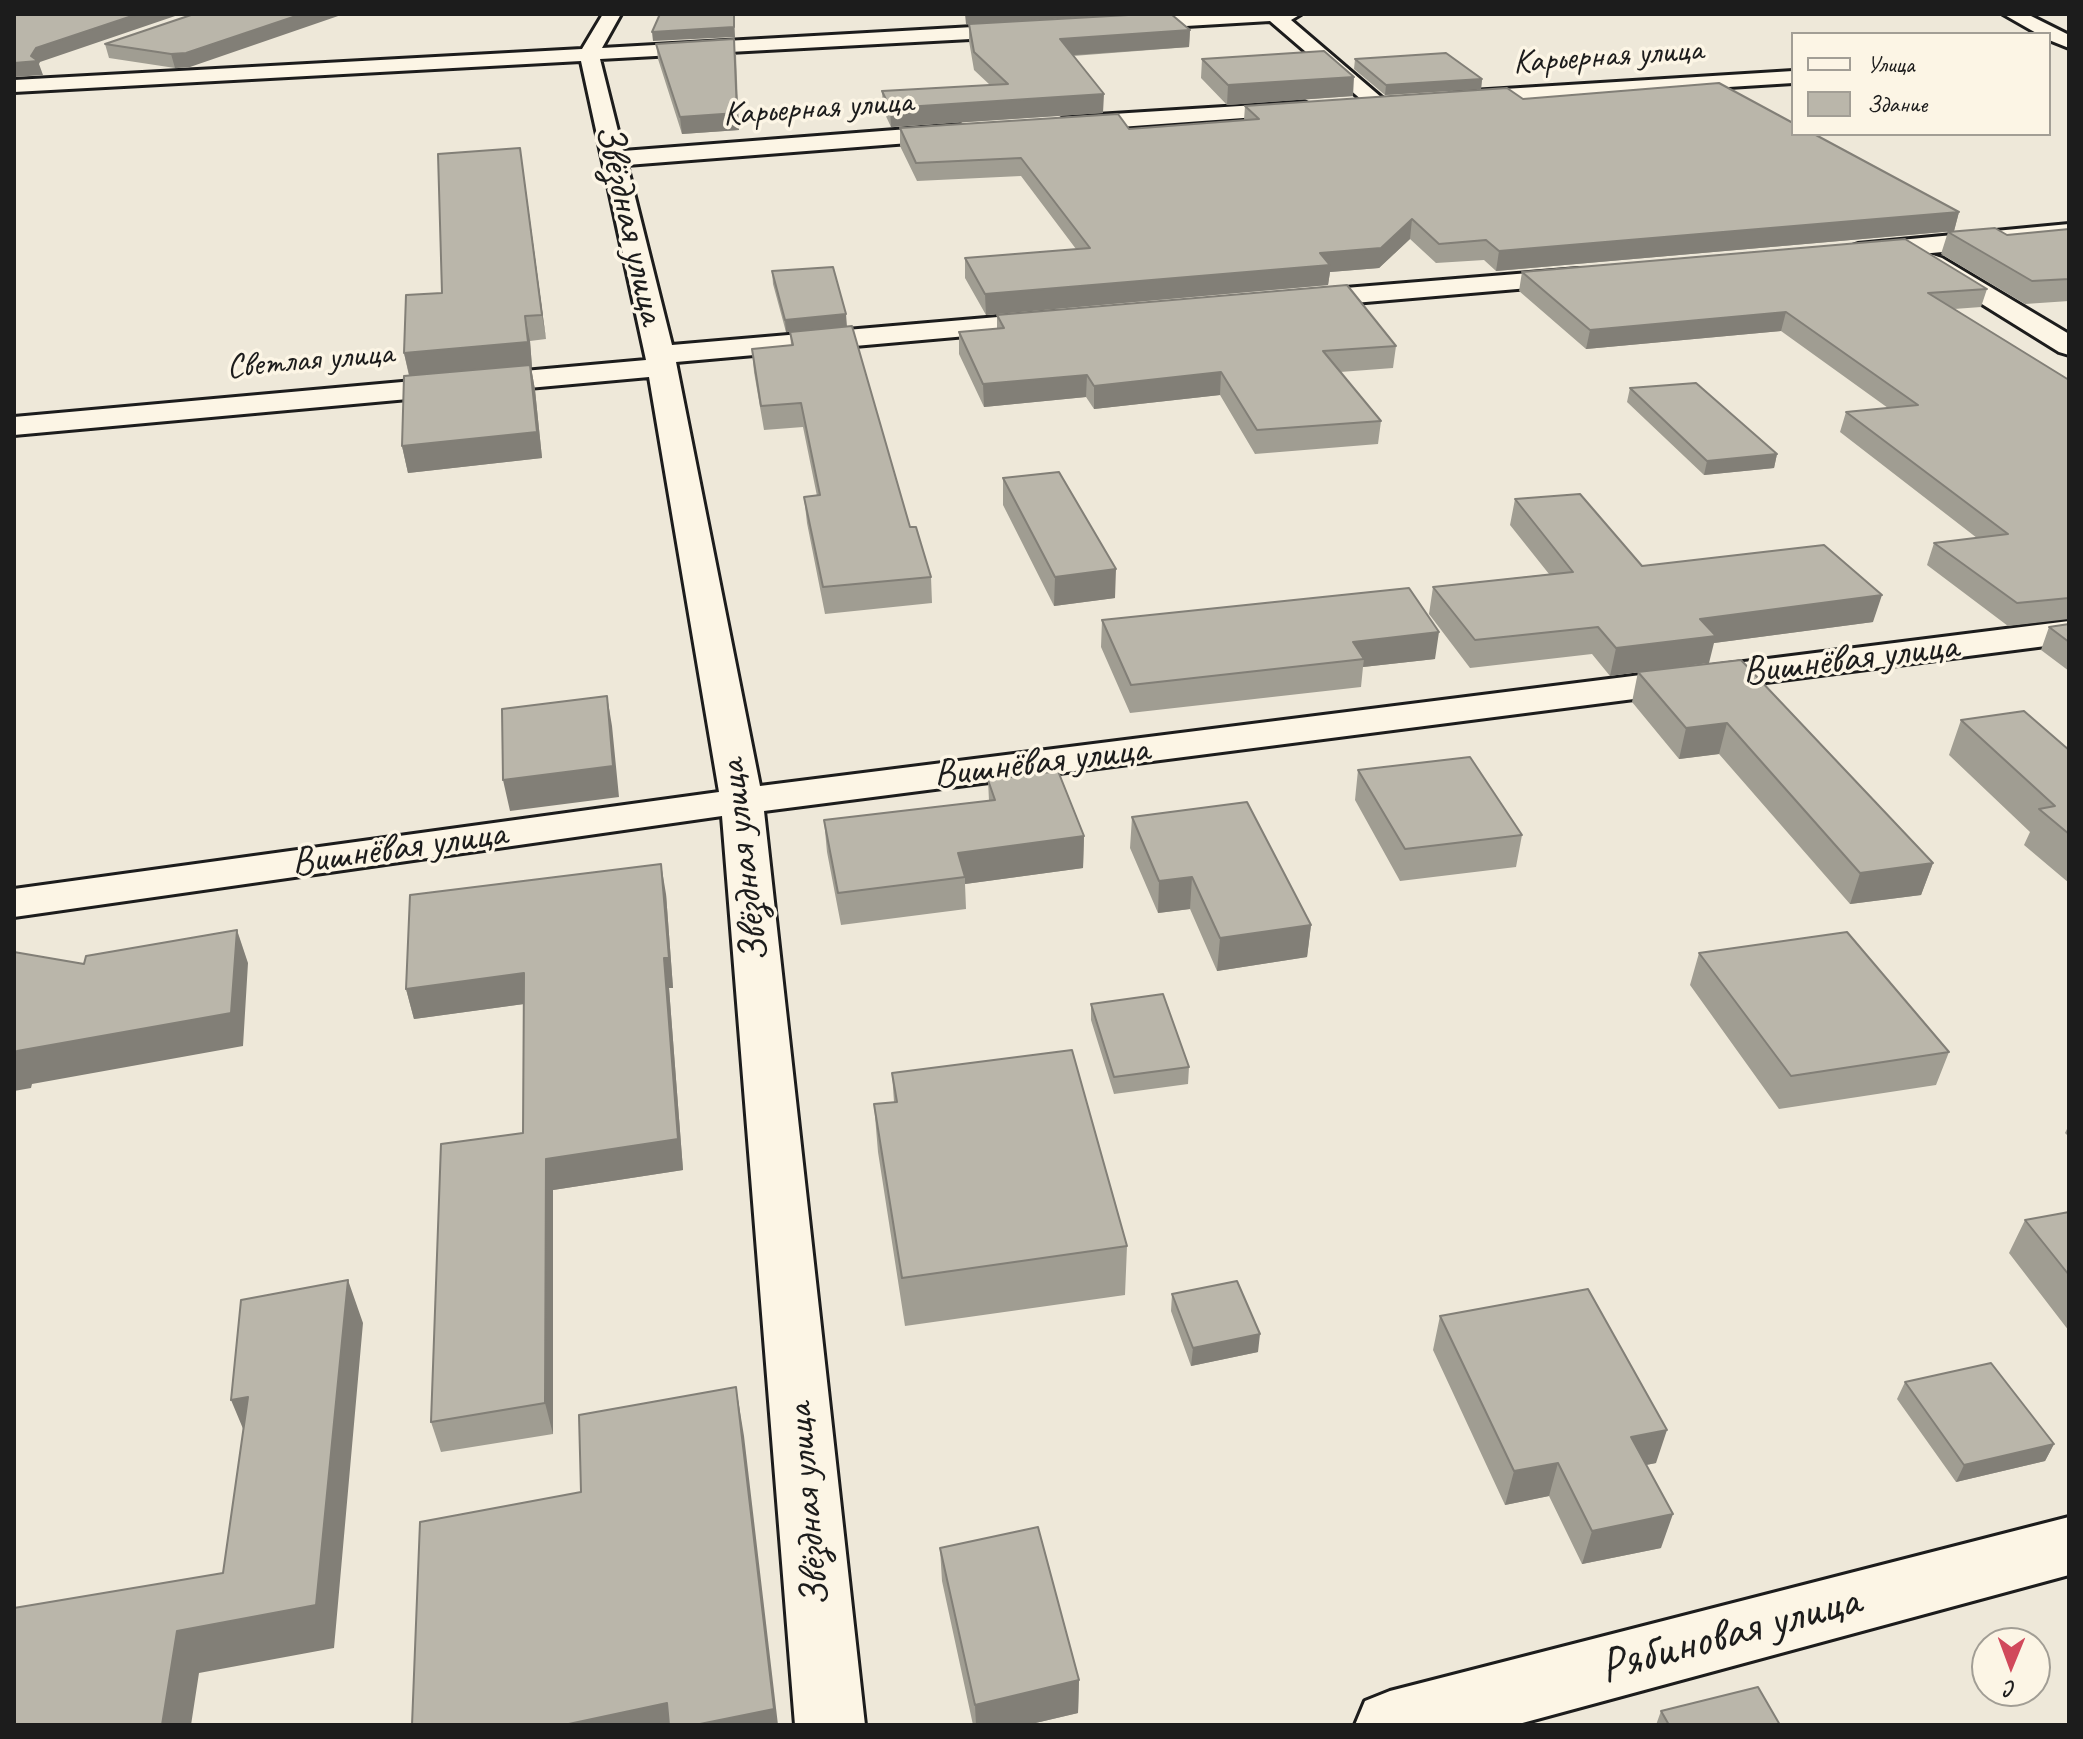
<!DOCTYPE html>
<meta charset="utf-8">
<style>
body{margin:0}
#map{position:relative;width:2083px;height:1739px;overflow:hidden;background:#eee8d9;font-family:Caveat,sans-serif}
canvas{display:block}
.frame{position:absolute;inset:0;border:16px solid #1c1c1c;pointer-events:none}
.legend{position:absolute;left:1791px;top:32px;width:260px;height:104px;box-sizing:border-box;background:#fcf5e5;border:2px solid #a29e95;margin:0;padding:10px 14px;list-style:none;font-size:24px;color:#1c1c1c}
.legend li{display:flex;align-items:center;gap:16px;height:40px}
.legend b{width:40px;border:2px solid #a29e95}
.north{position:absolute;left:1971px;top:1627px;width:80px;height:80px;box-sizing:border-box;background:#fcf5e5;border:2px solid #a29e95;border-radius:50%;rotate:181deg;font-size:22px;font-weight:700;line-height:32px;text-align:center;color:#1c1c1c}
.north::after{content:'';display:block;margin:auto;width:28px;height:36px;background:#d1495b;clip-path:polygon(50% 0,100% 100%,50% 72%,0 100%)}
</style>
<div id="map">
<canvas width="2083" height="1739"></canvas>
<div class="frame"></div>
<ul class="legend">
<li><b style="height:10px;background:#fcf5e5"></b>Улица</li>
<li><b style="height:22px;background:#bab6aa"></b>Здание</li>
</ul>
<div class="north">С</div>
</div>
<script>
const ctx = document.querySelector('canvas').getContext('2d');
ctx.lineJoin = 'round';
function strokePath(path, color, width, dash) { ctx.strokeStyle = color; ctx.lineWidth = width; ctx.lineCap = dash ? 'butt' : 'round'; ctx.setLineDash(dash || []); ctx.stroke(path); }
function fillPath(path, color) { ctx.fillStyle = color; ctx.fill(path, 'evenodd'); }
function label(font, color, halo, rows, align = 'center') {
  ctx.font = font + ' Caveat,sans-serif'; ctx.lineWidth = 7; ctx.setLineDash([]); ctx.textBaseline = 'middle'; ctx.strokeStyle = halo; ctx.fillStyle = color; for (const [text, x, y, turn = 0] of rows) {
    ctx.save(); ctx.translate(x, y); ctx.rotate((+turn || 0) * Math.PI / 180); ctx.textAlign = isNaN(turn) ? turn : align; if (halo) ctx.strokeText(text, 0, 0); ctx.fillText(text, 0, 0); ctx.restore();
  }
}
const minor = new Path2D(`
 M 603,14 L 621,14 L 602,48 L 1026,24 L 1035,30 L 1026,36 L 600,59 L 623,151 L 960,125 L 971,132 L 960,139 L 627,165 L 672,345 L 1056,312 L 1066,314 L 1070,320 L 1066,326 L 1056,328 L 676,362 L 760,786 L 2069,621 L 2069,643 L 764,811 L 865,1725 L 795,1725 L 722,816 L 14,917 L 14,889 L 719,792 L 649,377 L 14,435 L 14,417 L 646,360 L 581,61 L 14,92 L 14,80 L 582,49 Z
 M 1195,14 L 1301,14 L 1291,20 L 1388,103 L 1377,109 L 1370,107 L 1270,21 L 1119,30 L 1110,24 L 1119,18 Z
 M 2003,14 L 2027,14 L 2069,35 L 2069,48 L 2049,40 L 2049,34 L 2038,34 Z
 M 1793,71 L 1793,83 L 1456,104 L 1445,98 L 1456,92 Z
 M 1304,102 L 1315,108 L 1312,113 L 1065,131 L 1054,124 L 1065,117 Z
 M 2069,224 L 2069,240 L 1858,260 L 1849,257 L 1845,252 L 1849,247 L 1858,244 Z
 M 1933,255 L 1942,258 L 2069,334 L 2069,355 L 2059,352 L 1924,268 L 1920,263 L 1924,258 Z
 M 1578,269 L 1587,271 L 1591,277 L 1587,283 L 1296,308 L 1286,306 L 1282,300 L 1286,294 L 1296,292 Z
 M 2069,1517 L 2069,1575 L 1515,1725 L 1355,1725 L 1365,1701 L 1390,1691 Z`);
strokePath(minor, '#1c1c1c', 6);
fillPath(minor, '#fcf5e5');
fillPath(new Path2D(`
 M 194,14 L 190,67 L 175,68 L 109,58 L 105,44 Z
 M 969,24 L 1190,30 L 1189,47 L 1073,56 L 1103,113 L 891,127 L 883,110 L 882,91 L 990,85 L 974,70 L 969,41 Z
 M 656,44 L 736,54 L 739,130 L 682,134 L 658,59 Z
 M 1202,59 L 1353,96 L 1227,105 L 1201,78 Z
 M 1355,59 L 1482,79 L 1481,89 L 1385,95 L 1354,69 Z
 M 1523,99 L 1959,212 L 1954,231 L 1496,271 L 1484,260 L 1436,263 L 1410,239 L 1379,268 L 1330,272 L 1328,285 L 986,315 L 965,278 L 965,258 L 1076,249 L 1021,176 L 917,181 L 900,146 L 900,128 L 1129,129 L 1244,120 L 1245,106 Z
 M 523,169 L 546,339 L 530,341 L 532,367 L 531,367 L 535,390 L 542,458 L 408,473 L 402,446 L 409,376 L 404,353 L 442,293 Z
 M 2069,229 L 2069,301 L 2025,304 L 1941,254 L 1948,232 L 2007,235 Z
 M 772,271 L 847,327 L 910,527 L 931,577 L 932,603 L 825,614 L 807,523 L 804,497 L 817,496 L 803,427 L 764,430 L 754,372 L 752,349 L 791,345 L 790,332 L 786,332 L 773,284 Z
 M 1522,272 L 1987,289 L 1981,307 L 1954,309 L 2069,380 L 2069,619 L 2008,626 L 1927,565 L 1934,543 L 1977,538 L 1840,432 L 1846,412 L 1888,408 L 1781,331 L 1586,349 L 1519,291 Z
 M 997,315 L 1396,346 L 1393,368 L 1340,372 L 1381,421 L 1378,444 L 1255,454 L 1220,395 L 1094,409 L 1086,397 L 984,407 L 959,354 L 959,332 L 997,329 Z
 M 1630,388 L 1777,454 L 1774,468 L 1704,475 L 1627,402 Z
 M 1003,478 L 1115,598 L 1054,606 L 1003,505 Z
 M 1515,499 L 1642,566 L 1873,622 L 1714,643 L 1610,676 L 1592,654 L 1470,668 L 1429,614 L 1433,587 L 1549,574 L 1510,525 Z
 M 1102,620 L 1435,659 L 1363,667 L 1361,687 L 1130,713 L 1101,647 Z
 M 2069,624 L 2069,671 L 2041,650 L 2049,627 Z
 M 1741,660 L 1933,863 L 1921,895 L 1850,904 L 1719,754 L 1679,759 L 1632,702 L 1638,672 Z
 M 1961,720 L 2069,750 L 2069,883 L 2024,845 L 2030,832 L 1949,755 Z
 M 1358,770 L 1522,835 L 1516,867 L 1400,881 L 1355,800 Z
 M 988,780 L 1084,836 L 1083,868 L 965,884 L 966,909 L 841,925 L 827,852 L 824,820 L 989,801 Z
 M 1132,817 L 1311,925 L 1307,957 L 1217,971 L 1190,909 L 1158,913 L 1130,848 Z
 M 666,894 L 673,988 L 669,988 L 683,1170 L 553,1190 L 553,1434 L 441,1452 L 431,1422 L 523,1133 L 524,1004 L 414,1019 L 406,989 Z
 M 1699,953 L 1949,1052 L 1936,1085 L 1779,1109 L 1690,985 Z
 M 1091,1004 L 1189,1067 L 1188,1084 L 1114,1094 L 1091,1020 Z
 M 892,1073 L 1127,1246 L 1125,1295 L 905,1326 L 878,1152 L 874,1104 L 894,1102 Z
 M 2069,1125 L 2069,1137 L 2065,1133 Z
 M 2069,1212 L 2069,1331 L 2009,1253 L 2025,1220 Z
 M 1172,1294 L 1258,1352 L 1191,1366 L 1171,1311 Z
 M 1440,1316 L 1656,1463 L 1646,1465 L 1661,1548 L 1582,1564 L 1549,1496 L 1505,1505 L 1433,1350 Z
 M 1905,1382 L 2054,1444 L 2045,1461 L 1956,1482 L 1897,1399 Z
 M 940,1548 L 1079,1680 L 1078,1713 L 1027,1725 L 973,1725 L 942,1581 Z
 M 1661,1711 L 1780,1725 L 1656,1725 Z`), '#a09d92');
fillPath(new Path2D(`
 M 138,14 L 181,14 L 40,62 L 39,64 L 43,75 L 14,77 L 14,63 L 31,56 L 36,48 Z
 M 302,14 L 344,14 L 190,67 L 175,68 L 171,54 Z
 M 734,14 L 735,37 L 653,41 L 652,32 Z
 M 965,14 L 1139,14 L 966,24 Z
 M 1190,30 L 1189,47 L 1060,56 L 1060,39 Z
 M 734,39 L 739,130 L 682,134 L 680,117 Z
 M 1354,77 L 1353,96 L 1227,105 L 1228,85 Z
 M 1482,79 L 1481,89 L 1385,95 L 1386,85 Z
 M 1104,94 L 1103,113 L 891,127 L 890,108 Z
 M 520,148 L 523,169 L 546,339 L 542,315 Z
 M 1959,212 L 1954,231 L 1496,271 L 1499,251 Z
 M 1412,219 L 1410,239 L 1379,268 L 1330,272 L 1328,285 L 986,315 L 985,294 L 1320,253 Z
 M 1786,312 L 1781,331 L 1586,349 L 1590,330 Z
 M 846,314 L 847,327 L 786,332 L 785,320 Z
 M 525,316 L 530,341 L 532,367 L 531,367 L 535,390 L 542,458 L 408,473 L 402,446 L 410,378 L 404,353 Z
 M 1221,372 L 1220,395 L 1094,409 L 1094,386 Z
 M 1087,375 L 1086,397 L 984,407 L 983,384 Z
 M 1777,454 L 1774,468 L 1704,475 L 1707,461 Z
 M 1116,569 L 1115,598 L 1054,606 L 1055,577 Z
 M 1882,595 L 1873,622 L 1714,643 L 1709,663 L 1610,676 L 1616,648 L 1700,619 Z
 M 1439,632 L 1435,659 L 1363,667 L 1364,659 L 1353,642 Z
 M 607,696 L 612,726 L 619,797 L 510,811 L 503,780 Z
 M 1727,723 L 1719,754 L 1679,759 L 1686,728 Z
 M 1084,836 L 1083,868 L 965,884 L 965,877 L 958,853 Z
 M 1933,863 L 1921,895 L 1850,904 L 1860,873 Z
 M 661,864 L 666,894 L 673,988 L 669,988 L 683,1170 L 553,1190 L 553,1434 L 545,1403 L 546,1159 L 664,958 Z
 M 1192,877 L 1190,909 L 1158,913 L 1159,881 Z
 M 1311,925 L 1307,957 L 1217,971 L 1220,938 Z
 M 237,930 L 248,963 L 243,1046 L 32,1084 L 31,1088 L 14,1091 L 14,1055 L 17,1051 Z
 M 524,973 L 531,1003 L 414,1019 L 406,989 Z
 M 348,1280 L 363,1323 L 334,1648 L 199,1673 L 191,1725 L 162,1725 L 177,1631 L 316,1605 Z
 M 1260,1334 L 1258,1352 L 1191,1366 L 1193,1348 Z
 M 736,1387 L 744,1436 L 778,1725 L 695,1725 Z
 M 248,1397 L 249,1443 L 231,1400 Z
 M 1667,1430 L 1656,1463 L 1620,1470 L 1631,1437 Z
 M 2054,1444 L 2045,1461 L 1956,1482 L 1964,1465 Z
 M 1558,1463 L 1549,1496 L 1505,1505 L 1514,1471 Z
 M 1673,1514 L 1661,1548 L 1582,1564 L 1592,1531 Z
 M 1079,1680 L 1078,1713 L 1027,1725 L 976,1725 L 975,1705 Z
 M 667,1703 L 672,1725 L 564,1725 Z`), '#827f77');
const building = new Path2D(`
 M 14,14 L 138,14 L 36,48 L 31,56 L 38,61 L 14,63 Z
 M 194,14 L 302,14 L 186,53 L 171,54 L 105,44 Z
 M 660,14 L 734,14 L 734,27 L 652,32 Z
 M 1146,14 L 1171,14 L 1190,30 L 1060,39 L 1104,94 L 890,108 L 882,91 L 1008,84 L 974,52 L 969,24 Z
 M 734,39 L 737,113 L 680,117 L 656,44 Z
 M 1324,51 L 1354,77 L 1228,85 L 1202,59 Z
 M 1446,53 L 1482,79 L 1386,85 L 1355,59 Z
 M 1719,83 L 1793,123 L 1793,134 L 1814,134 L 1959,212 L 1499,251 L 1486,240 L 1439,244 L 1412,219 L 1381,248 L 1320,253 L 1330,265 L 985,294 L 965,258 L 1090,248 L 1021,158 L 916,163 L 900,128 L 1118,114 L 1129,129 L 1259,119 L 1245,106 L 1507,88 L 1523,99 Z
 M 520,148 L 542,315 L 525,316 L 528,342 L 404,353 L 406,295 L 442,293 L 438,154 Z
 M 1995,228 L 2007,235 L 2069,229 L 2069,279 L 2032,281 L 1948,232 Z
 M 1905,239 L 1987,289 L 1928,293 L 2069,380 L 2069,598 L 2017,603 L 1934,543 L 2008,534 L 1846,412 L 1918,405 L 1786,312 L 1590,330 L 1522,272 Z
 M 833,267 L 846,314 L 785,320 L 772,271 Z
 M 1347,285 L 1396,346 L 1323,351 L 1381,421 L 1257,430 L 1221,372 L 1094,386 L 1087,375 L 983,384 L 959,332 L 1004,328 L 997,315 Z
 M 852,326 L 910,527 L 916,527 L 931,577 L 823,587 L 804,497 L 820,495 L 801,403 L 761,406 L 752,349 L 793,345 L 790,332 Z
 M 530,365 L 537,432 L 402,446 L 404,376 Z
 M 1696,383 L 1777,454 L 1707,461 L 1630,388 Z
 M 1059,472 L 1116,569 L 1055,577 L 1003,478 Z
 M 1580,494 L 1642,566 L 1824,545 L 1882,595 L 1700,619 L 1716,636 L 1616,648 L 1598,627 L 1475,640 L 1433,587 L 1573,572 L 1515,499 Z
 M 1409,588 L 1439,632 L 1353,642 L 1364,659 L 1131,685 L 1102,620 Z
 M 2069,624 L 2069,642 L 2049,627 Z
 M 1741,660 L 1933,863 L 1860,873 L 1727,723 L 1686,728 L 1638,672 Z
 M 607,696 L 613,766 L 503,780 L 502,709 Z
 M 2024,711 L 2069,750 L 2069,834 L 2039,809 L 2055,806 L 1961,720 Z
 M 1470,757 L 1522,835 L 1405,849 L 1358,770 Z
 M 1058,771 L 1084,836 L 958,853 L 965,877 L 838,893 L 824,820 L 995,800 L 988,780 Z
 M 1247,802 L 1311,925 L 1220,938 L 1192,877 L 1159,881 L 1132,817 Z
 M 661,864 L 669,958 L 664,958 L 678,1139 L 546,1159 L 545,1403 L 431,1422 L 441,1144 L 523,1133 L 524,973 L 406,989 L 410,895 Z
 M 237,930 L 231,1013 L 17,1051 L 16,1055 L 14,1055 L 14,952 L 84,964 L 86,956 Z
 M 1847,932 L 1949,1052 L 1791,1076 L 1699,953 Z
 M 1163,994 L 1189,1067 L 1114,1077 L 1091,1004 Z
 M 1072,1050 L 1127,1246 L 902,1278 L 874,1104 L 897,1102 L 892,1073 Z
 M 2069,1212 L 2069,1275 L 2025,1220 Z
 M 348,1280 L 316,1605 L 177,1631 L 162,1725 L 14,1725 L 14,1608 L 223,1573 L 248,1397 L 231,1400 L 241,1300 Z
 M 1237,1281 L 1260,1334 L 1193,1348 L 1172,1294 Z
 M 1588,1289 L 1667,1430 L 1631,1437 L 1673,1514 L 1592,1531 L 1558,1463 L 1514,1471 L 1440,1316 Z
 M 1991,1363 L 2054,1444 L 1964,1465 L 1905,1382 Z
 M 736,1387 L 774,1709 L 695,1725 L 669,1725 L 667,1703 L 564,1725 L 412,1725 L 420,1522 L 581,1492 L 579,1415 Z
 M 1038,1527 L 1079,1680 L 975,1705 L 940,1548 Z
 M 1758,1687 L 1780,1725 L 1669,1725 L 1661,1711 Z`);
fillPath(building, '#bab6aa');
strokePath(building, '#827f77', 2);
label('34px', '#1c1c1c', '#fcf5e5', [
 ["Карьерная улица",1608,57,-4],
 ["Карьерная улица",818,109,-4],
 ["Светлая улица",310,361,-5]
]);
label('40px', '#1c1c1c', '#fcf5e5', [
 ["Звёздная улица",629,224,77],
 ["Вишнёвая улица",1850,660,-7],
 ["Вишнёвая улица",1041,763,-7],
 ["Вишнёвая улица",399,849,-8],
 ["Звёздная улица",745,861,-97],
 ["Звёздная улица",809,1505,-95]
]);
label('48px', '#1c1c1c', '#fcf5e5', [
 ["Рябиновая улица",1730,1635,-15]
]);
</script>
